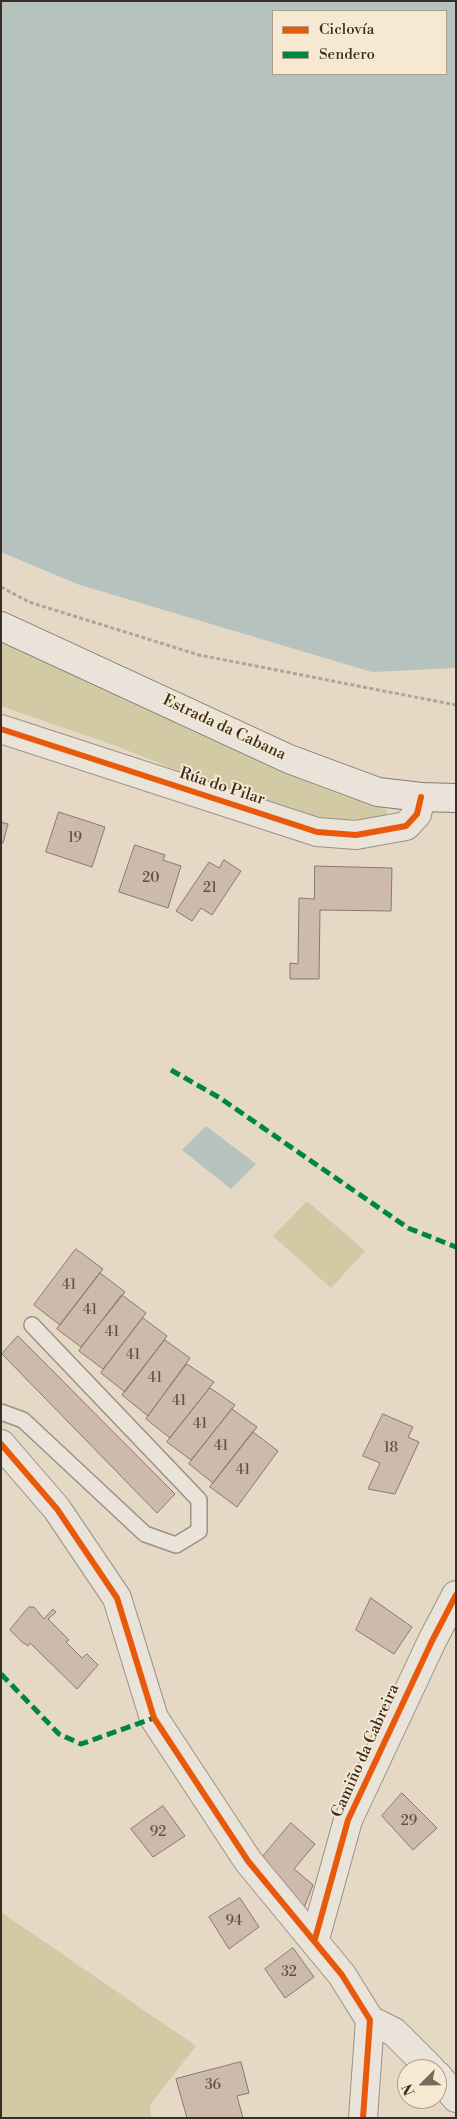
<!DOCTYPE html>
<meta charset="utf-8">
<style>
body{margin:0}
#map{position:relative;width:457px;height:2119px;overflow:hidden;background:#e5d8c5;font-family:"Libre Bodoni",serif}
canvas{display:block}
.frame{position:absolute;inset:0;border:2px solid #382e25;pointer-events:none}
.legend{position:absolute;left:272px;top:10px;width:175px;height:65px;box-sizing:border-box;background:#f7e8d1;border:1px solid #ab9e8c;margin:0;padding:6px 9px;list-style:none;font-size:15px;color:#382e25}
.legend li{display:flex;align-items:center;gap:10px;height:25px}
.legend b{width:25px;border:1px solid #ab9e8c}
.north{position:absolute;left:397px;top:2059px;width:50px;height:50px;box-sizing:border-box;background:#f7e8d1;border:1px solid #ab9e8c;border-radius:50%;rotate:247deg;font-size:14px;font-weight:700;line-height:20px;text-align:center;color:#382e25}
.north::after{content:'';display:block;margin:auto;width:18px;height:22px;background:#756a5d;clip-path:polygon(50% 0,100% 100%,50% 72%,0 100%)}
</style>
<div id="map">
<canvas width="457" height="2119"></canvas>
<div class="frame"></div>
<ul class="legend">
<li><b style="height:6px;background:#e8590c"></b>Ciclovía</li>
<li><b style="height:6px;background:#00873e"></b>Sendero</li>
</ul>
<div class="north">N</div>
</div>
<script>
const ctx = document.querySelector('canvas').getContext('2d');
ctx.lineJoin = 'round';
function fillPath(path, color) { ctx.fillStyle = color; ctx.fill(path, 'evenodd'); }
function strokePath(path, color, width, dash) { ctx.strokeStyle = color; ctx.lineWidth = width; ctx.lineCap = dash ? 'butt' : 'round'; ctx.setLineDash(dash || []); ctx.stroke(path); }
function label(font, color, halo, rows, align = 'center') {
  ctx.font = font + ' "Libre Bodoni",serif'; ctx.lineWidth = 4; ctx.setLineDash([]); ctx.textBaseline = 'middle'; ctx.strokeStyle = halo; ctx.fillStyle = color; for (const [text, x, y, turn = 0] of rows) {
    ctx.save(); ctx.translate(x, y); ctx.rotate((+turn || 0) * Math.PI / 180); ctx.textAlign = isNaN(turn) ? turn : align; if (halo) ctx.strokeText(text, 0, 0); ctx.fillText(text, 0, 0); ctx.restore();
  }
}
fillPath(new Path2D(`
 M 1,642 L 303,780 L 349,798 L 384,807 L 388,812 L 381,820 L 348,824 L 321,822 L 223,789 L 119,747 L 1,706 Z
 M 307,1201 L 365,1251 L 331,1288 L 273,1236 Z
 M 1,1912 L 196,2046 L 150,2105 L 151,2118 L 1,2118 Z`), '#d1caa5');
fillPath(new Path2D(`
 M 1,1 L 456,1 L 456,668 L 372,672 L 77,584 L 1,552 ZM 273,11 L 446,11 L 446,74 L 273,74 Z
 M 206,1126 L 256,1164 L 231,1189 L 182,1150 Z`), '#b5c2bd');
const building = new Path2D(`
 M 59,812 L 105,827 L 92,867 L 46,852 Z
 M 1,822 L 8,824 L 3,843 L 1,843 Z
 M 135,845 L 165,855 L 163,860 L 181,866 L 168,908 L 119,892 Z
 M 224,860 L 241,871 L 212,915 L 201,908 L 192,921 L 176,911 L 209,862 L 219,868 Z
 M 315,866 L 392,868 L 391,911 L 320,910 L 319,979 L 290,979 L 290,963 L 298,964 L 299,898 L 314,899 Z
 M 76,1249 L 103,1269 L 60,1325 L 34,1305 Z
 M 100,1273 L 125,1292 L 81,1347 L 57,1329 Z
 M 122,1295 L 146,1313 L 103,1369 L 79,1351 Z
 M 143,1318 L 167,1336 L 125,1392 L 101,1373 Z
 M 18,1336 L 175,1494 L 157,1513 L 2,1354 Z
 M 165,1340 L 190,1358 L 148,1416 L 122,1395 Z
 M 187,1364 L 214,1382 L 170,1438 L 146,1419 Z
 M 210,1388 L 235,1405 L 191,1460 L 167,1442 Z
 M 232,1409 L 257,1427 L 213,1483 L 189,1464 Z
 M 383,1414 L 413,1427 L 408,1437 L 419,1442 L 395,1494 L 368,1489 L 380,1463 L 363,1456 Z
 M 253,1432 L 278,1451 L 237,1507 L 210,1487 Z
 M 371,1598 L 412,1627 L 394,1654 L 356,1630 Z
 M 29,1607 L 34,1607 L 44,1619 L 53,1609 L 56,1612 L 48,1619 L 69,1640 L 66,1642 L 82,1658 L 87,1654 L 98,1665 L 77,1689 L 30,1643 L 28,1646 L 22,1642 L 10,1630 Z
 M 402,1793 L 437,1828 L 413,1850 L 382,1816 Z
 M 163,1806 L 185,1836 L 153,1857 L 131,1829 Z
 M 291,1823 L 315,1844 L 294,1869 L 313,1885 L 302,1913 L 260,1860 Z
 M 240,1898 L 259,1927 L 229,1949 L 209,1917 Z
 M 293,1948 L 314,1977 L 285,1998 L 265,1969 Z
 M 241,2062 L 249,2093 L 237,2096 L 243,2118 L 187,2118 L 176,2079 Z`);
fillPath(building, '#cebaac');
strokePath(building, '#837a70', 1);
const service = new Path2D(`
 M 1,1412 L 23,1420 L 145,1534 L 176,1545 L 199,1531 L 199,1500 L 32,1325`);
const minor = new Path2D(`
 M 1,729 L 317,832 L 356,835 L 406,826 L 417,814 L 421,797
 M 1,1444 L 57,1509 L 117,1598 L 154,1718 L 248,1861 L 342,1975 L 370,2020 L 363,2118
 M 315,1939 L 348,1820 L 432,1641 L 456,1595
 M 370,2020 L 394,2032 L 431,2069
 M 437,2075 L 456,2098`);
const secondary = new Path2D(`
 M 1,626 L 289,759 L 378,792 L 421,797 L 456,798`);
strokePath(service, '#9a9286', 18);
strokePath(minor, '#9a9286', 30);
strokePath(secondary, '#837a70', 30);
strokePath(new Path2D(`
 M 1,587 L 29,602 L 199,655 L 456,705`), '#aba59d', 3, [4, 2.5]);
strokePath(service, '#eae3d9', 15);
strokePath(minor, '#eae3d9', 28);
strokePath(secondary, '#eae3d9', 28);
strokePath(new Path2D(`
 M 171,1070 L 220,1098 L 408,1228 L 456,1247
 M 1,1674 L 59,1734 L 81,1744 L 154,1718`), '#00873e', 5, [10, 5]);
strokePath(new Path2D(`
 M 1,729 L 317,832 L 356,835 L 406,826 L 417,814 L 421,797
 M 1,1444 L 57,1509 L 117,1598 L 154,1718 L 248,1861 L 342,1975 L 370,2020 L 363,2118
 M 315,1939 L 348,1820 L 432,1641 L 456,1595`), '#e8590c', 6);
label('14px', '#5e5147', null, [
 ["19",75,839],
 ["20",151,879],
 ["21",210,889],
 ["41",69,1286],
 ["41",90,1311],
 ["41",112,1333],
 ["41",133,1356],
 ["41",155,1379],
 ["41",179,1402],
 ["41",200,1425],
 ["41",221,1447],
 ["18",391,1449],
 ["41",243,1471],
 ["29",409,1822],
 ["92",158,1833],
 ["94",234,1922],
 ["32",289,1973],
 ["36",213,2086]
]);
label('16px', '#382e25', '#f7e8d1', [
 ["Estrada da Cabana",224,728,25],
 ["Rúa do Pilar",222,787,18],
 ["Camiño da Cabreira",366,1751,-66]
]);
</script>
